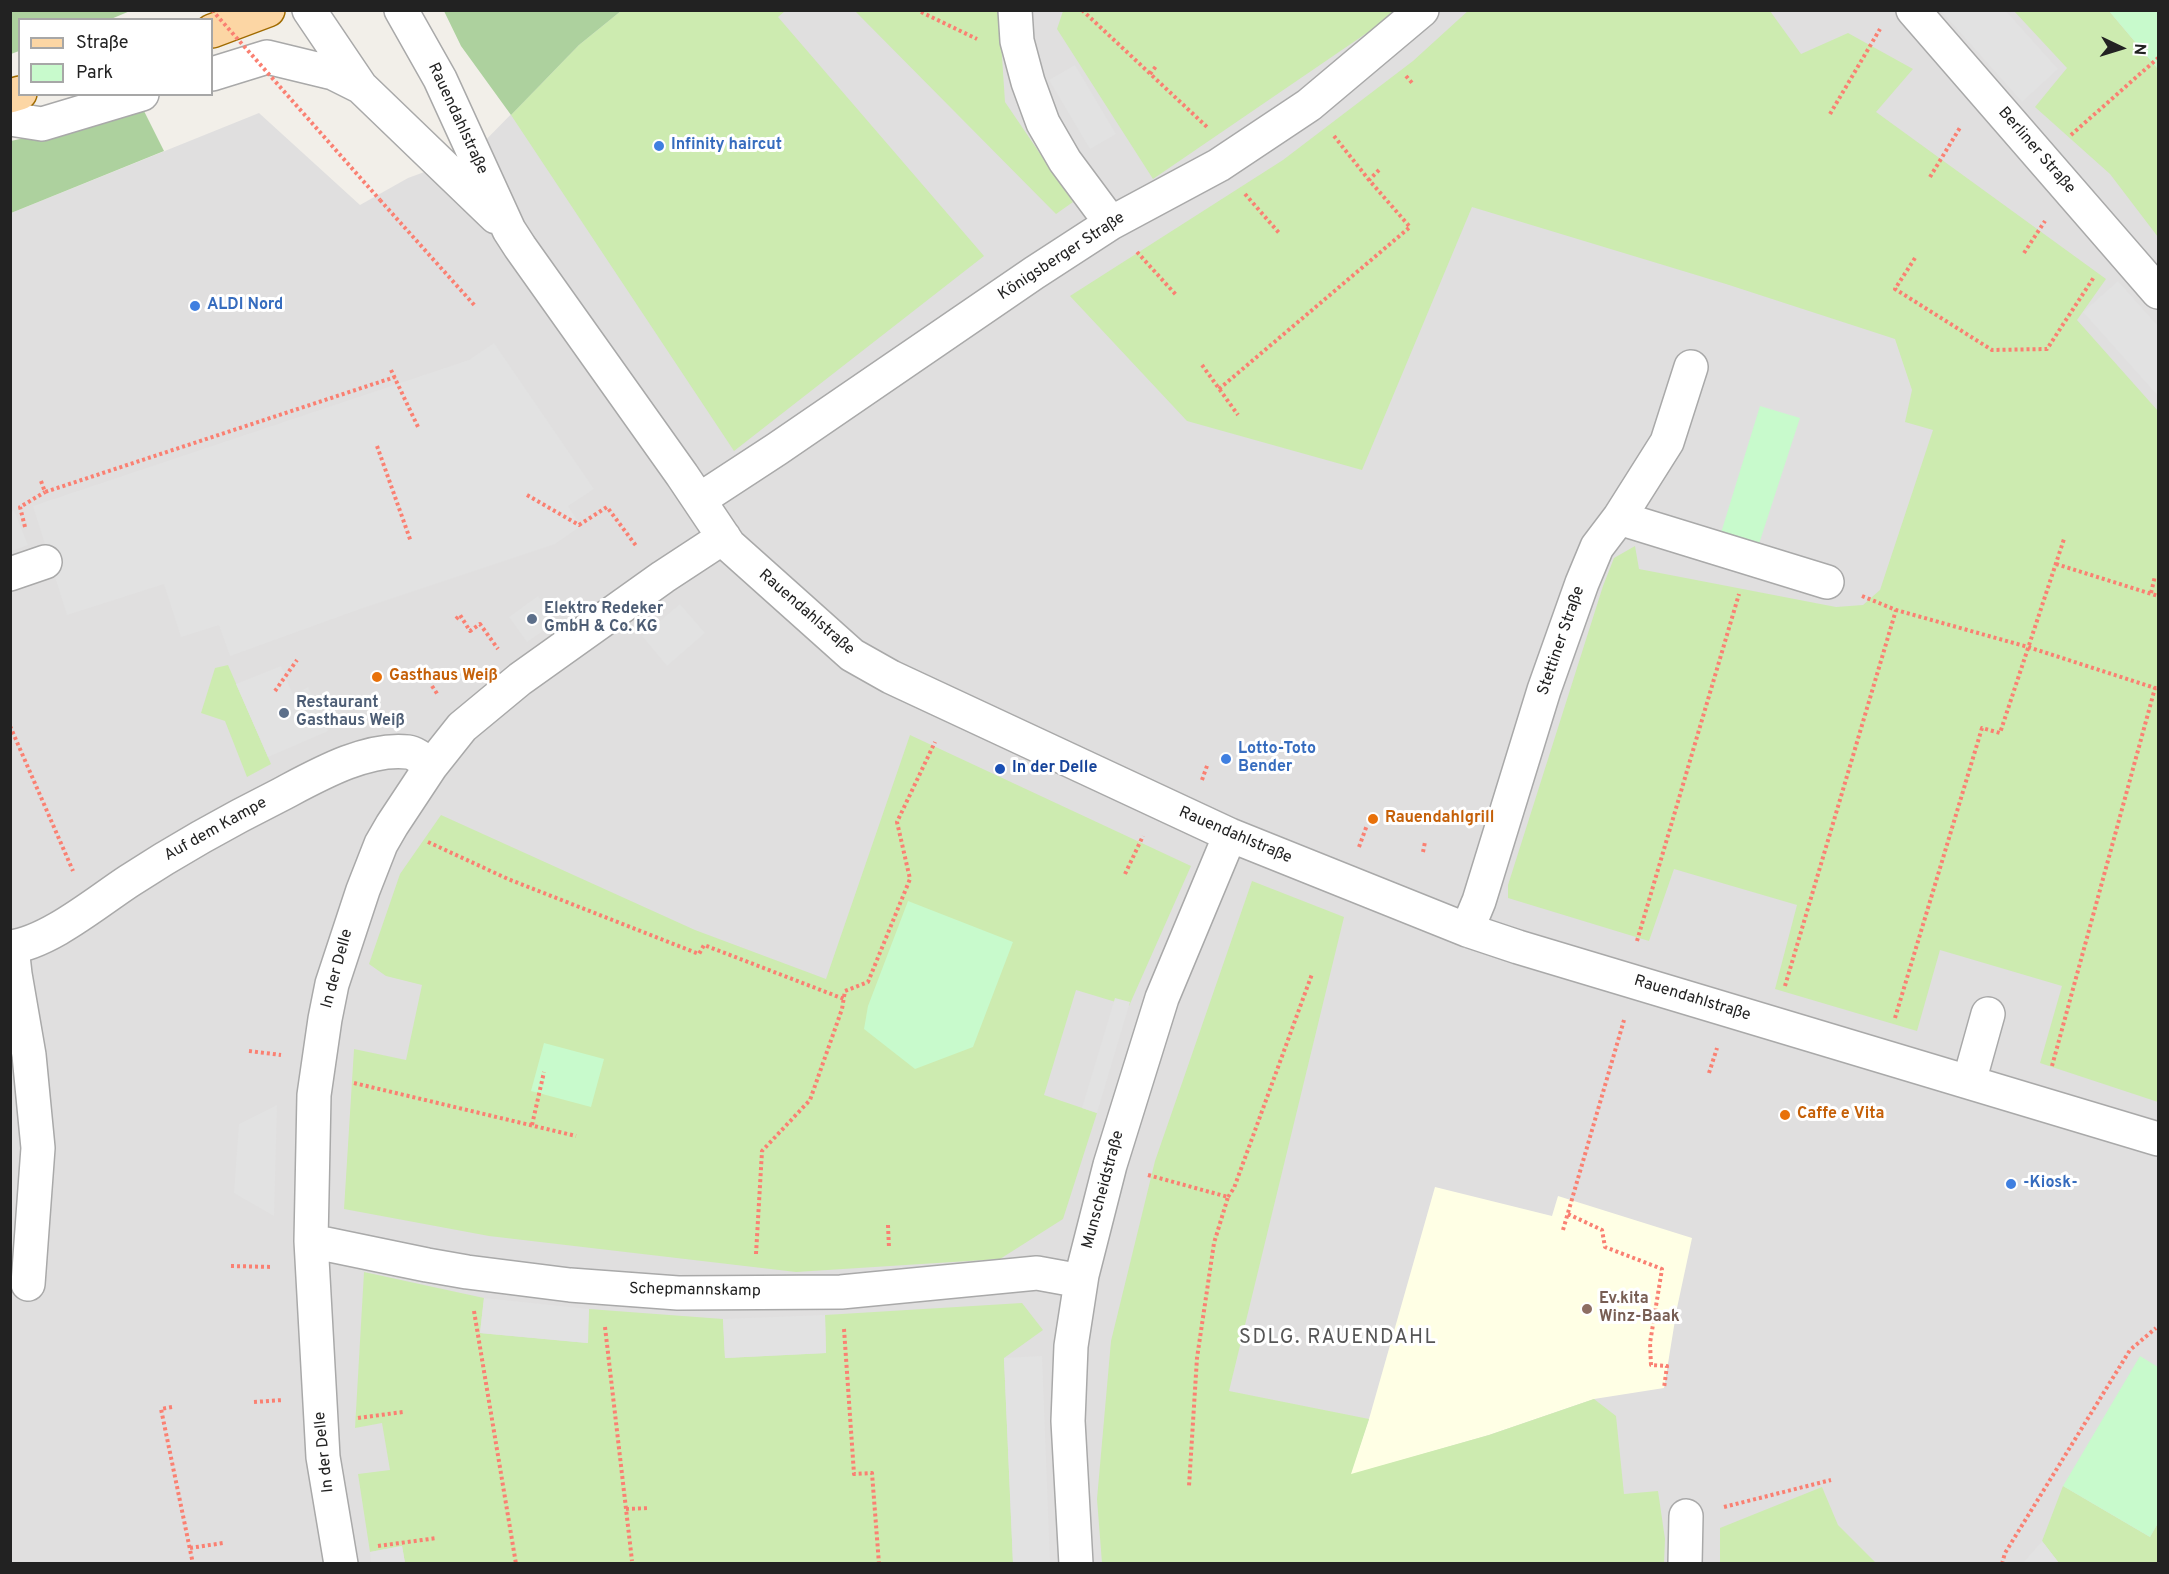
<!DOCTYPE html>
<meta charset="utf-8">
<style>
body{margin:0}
#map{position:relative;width:2169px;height:1574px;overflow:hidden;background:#f2efe9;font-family:Overpass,sans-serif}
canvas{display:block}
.frame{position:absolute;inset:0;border:12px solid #222;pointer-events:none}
.legend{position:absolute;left:18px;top:18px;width:195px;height:78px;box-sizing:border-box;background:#fff;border:2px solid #a7a7a7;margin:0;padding:8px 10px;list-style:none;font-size:18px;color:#222}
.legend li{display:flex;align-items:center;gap:12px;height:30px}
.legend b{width:30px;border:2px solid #a7a7a7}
.north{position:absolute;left:2091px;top:18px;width:60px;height:60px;-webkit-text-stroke:4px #fff;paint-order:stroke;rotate:94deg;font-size:16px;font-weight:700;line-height:24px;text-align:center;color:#222}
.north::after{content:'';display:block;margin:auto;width:21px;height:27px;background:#222;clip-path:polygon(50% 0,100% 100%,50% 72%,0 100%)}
</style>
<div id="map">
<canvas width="2169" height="1574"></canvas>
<div class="frame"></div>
<ul class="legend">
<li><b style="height:8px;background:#fcd6a4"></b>Straße</li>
<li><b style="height:16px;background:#c8facc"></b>Park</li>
</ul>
<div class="north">N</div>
</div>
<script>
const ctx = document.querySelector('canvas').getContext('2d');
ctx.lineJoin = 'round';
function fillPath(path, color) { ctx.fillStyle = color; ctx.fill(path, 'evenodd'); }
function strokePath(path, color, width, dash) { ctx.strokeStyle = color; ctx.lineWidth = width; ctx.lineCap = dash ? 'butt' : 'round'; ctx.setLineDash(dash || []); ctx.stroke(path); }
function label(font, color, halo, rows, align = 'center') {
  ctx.font = font + ' Overpass,sans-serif'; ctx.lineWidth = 6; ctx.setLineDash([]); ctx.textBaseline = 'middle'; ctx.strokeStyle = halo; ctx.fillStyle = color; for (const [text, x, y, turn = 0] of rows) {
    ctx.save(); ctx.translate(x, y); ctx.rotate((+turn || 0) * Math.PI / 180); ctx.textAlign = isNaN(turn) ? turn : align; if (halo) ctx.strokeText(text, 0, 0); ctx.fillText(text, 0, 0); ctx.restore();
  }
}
fillPath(new Path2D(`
 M 621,11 L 2158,11 L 2158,1563 L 11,1564 L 11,213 L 259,113 L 360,205 L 408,178 L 471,155 L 579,45 Z`), '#e0dfdf');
fillPath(new Path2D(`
 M 1435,1187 L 1552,1216 L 1558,1196 L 1692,1238 L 1677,1308 L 1664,1388 L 1594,1399 L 1489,1435 L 1350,1475 L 1369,1419 Z`), '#ffffe5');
fillPath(new Path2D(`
 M 1469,10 L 1770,11 L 1801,54 L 1848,33 L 1913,69 L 1876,112 L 2106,279 L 2077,320 L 2158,411 L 2158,1102 L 2040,1063 L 2062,986 L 1940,950 L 1917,1031 L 1775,989 L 1797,905 L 1674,869 L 1649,941 L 1508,898 L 1508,885 L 1603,586 L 1614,558 L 1635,546 L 1639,569 L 1836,607 L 1863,605 L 1880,590 L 1933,430 L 1905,422 L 1912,390 L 1895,339 L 1726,284 L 1472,207 L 1362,470 L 1187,421 L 1070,296 L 1283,160 L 1413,61 Z
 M 621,11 L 785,11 L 778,17 L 984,256 L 734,451 L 511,115 L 579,45 Z
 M 855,11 L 999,11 L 1005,102 L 1073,202 L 1056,214 Z
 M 1063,11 L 1399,11 L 1153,179 L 1057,29 Z
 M 2014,11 L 2109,11 L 2158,69 L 2158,237 L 2110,174 L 2035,107 L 2067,68 Z
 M 228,665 L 271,764 L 247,777 L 225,721 L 201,713 L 215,668 Z
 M 910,735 L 1191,866 L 1129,1006 L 1076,990 L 1044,1095 L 1097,1113 L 1063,1219 L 1000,1259 L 796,1272 L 489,1236 L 344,1209 L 354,1049 L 406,1060 L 422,985 L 386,976 L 369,964 L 400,874 L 441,815 L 695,930 L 826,979 Z
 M 1252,881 L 1344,917 L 1229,1391 L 1369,1419 L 1351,1474 L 1489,1435 L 1594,1399 L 1616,1416 L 1624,1494 L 1658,1491 L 1665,1539 L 1664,1563 L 1102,1563 L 1097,1499 L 1111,1341 L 1155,1161 Z
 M 364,1272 L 484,1298 L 480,1333 L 587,1343 L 589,1309 L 723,1319 L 725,1358 L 826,1353 L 825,1315 L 1022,1303 L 1043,1330 L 1004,1358 L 1013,1563 L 405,1563 L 402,1546 L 370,1552 L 358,1474 L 390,1470 L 382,1423 L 355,1428 Z
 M 2063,1486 L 2150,1537 L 2158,1523 L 2158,1563 L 2059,1563 L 2042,1541 Z
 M 1822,1487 L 1838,1525 L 1876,1563 L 1720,1563 L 1720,1528 Z`), '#cdebb0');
fillPath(new Path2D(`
 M 10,11 L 11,10 L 130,11 L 111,19 L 20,20 L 19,51 L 11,54 Z
 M 444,11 L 444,10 L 621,11 L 579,45 L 511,115 L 461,46 Z
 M 144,111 L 164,151 L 11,213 L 11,141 Z`), '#add19e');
fillPath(new Path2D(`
 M 2109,11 L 2158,11 L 2158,69 Z
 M 1760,406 L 1800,418 L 1758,547 L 1720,536 Z
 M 908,901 L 1013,942 L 973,1047 L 915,1069 L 864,1029 L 868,1006 Z
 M 544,1043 L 604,1059 L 591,1107 L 531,1091 Z
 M 2140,1356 L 2158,1367 L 2158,1523 L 2150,1537 L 2063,1486 Z`), '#c8facc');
fillPath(new Path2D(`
 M 1941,11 L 2006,11 L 2058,69 L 2022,102 Z
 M 1075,65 L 1116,134 L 1090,149 L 1049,80 Z
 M 2118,281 L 2158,326 L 2158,396 L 2083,312 Z
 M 494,343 L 594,489 L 568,506 L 581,526 L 555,544 L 360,609 L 230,656 L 219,625 L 181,637 L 164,584 L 67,615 L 33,506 L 469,360 Z
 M 14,510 L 28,545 L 11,551 L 11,512 Z
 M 538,596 L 556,622 L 527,642 L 509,617 Z
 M 680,604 L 705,633 L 667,666 L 642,636 Z
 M 281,666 L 293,695 L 308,687 L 328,731 L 268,757 L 236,684 Z
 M 1115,998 L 1130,1002 L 1097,1113 L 1082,1108 Z
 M 277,1105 L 274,1216 L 234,1193 L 239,1124 Z
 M 484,1298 L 589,1309 L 588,1343 L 480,1333 Z
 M 825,1315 L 826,1353 L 725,1358 L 723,1319 Z
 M 1042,1356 L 1050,1563 L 1013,1563 L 1004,1358 Z
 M 2042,1541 L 2059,1563 L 2023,1563 Z
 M 402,1546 L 405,1563 L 371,1563 L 370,1552 Z`), '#e2e2e2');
const minor = new Path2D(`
 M 309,10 L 361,87 L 496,217
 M 401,10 L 440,79 L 509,230 L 520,247 L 682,475 L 729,545 L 852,655 L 891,677 L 1230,835 L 1467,930 L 1518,947 L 2158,1139
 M 1015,10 L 1017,41 L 1028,82 L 1043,123 L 1065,161 L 1111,223
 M 1913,10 L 2158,292
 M 212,74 L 267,57 L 333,73 L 361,87
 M 10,119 L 42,124 L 142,94
 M 699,500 L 777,449 L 1034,273 L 1111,223 L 1219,165 L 1309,105 L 1422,10
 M 1619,518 L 1827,582
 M 10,574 L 45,562
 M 1467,930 L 1479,901 L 1544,690 L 1582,583 L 1597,547 L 1619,518 L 1667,442 L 1691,367
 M 10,947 C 48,943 97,902 129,881 C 178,849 228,821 280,795 C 316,776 366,747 408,752 C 416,753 424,761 431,766
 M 12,947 L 15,974 L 29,1055 L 38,1148 L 28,1284
 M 1969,1082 L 1988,1014
 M 311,1241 L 427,1265 L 467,1272 L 570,1285 L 678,1293 L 841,1292 L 1037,1273 L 1081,1281
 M 341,1564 L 323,1457 L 311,1241 L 314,1095 L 325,1019 L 332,984 L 363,890 L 381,844 L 392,825 L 431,766 L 462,727 L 520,679 L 663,577 L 724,537
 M 1076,1564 L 1068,1421 L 1071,1346 L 1082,1275 L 1110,1165 L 1162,998 L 1230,835
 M 1685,1564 L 1686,1516`);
const major = new Path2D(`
 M 212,31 L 268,10
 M 10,96 L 20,93`);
strokePath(minor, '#a9a9a9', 36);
strokePath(major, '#a06b00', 36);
strokePath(new Path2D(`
 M 1082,10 L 1207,127
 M 921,12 L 977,39
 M 1150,74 L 1157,65
 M 1406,76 L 1413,84
 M 1830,114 L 1880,29
 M 2071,135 L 2158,58
 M 1334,136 L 1369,180
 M 1930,177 L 1961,126
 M 1245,194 L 1280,234
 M 380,200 L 476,307
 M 1137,252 L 1177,296
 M 2024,253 L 2045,221
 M 1915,258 L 1895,289 L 1992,350 L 2047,349 L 2094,277
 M 1202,365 L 1238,415
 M 391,370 L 418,427
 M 1219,389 L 1410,227 L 1369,180 L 1379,170
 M 377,446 L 411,542
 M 41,481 L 45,492 L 395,377
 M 527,495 L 579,525 L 607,507 L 637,547
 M 25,527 L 20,507 L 45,492
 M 2056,564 L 2158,596
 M 2151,593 L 2155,576
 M 1862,596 L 1896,610 L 2028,647 L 2155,688
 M 456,619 L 460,615 L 470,631 L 480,624 L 498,649
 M 432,686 L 438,695
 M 275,691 L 297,660
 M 10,726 L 73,871
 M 1202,780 L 1208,763
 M 428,842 L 508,879 L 699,954 L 704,945 L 844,999
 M 1359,847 L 1367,825
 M 1423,852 L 1425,842
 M 1125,874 L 1143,836
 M 1637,941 L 1739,594
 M 1785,986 L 1896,610
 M 1895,1018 L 1982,728 L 2000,733 L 2064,539
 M 249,1051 L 281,1055
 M 2052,1066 L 2155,688 L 2158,689
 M 1709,1073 L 1717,1048
 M 354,1083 L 576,1136
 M 532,1125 L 544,1072
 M 1148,1175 L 1228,1197 L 1214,1243 L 1197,1358 L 1189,1486
 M 1228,1197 L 1234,1188 L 1312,974
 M 1568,1214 L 1602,1230 L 1605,1247 L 1662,1269 L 1650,1343 L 1651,1365 L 1667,1366 L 1664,1388
 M 888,1225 L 889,1248
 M 1563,1230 L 1624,1020
 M 756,1254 L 762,1151 L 810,1100 L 842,1009 L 845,991 L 868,982 L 910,879 L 897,822 L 935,742
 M 231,1266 L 273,1267
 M 474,1311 L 516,1564
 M 605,1327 L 632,1561
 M 844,1329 L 854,1474 L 872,1473 L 879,1564
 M 254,1402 L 283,1400
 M 172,1407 L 161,1409 L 193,1564
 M 358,1418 L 403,1412
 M 1724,1507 L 1831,1480
 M 626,1509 L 650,1508
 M 378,1546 L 437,1538
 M 190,1548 L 223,1543
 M 2002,1564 L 2005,1553 L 2130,1350 L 2156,1328`), '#fa8072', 4, [3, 3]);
strokePath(minor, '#fff', 33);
strokePath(major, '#fcd6a4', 33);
strokePath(new Path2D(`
 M 212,10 L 380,200`), '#fa8072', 4, [3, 3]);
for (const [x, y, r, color] of [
 [659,146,6,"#3f7fe0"],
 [195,306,6,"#3f7fe0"],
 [532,619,6,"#5c6f8a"],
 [377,677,6,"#e8710a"],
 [284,713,6,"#5c6f8a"],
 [1226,759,6,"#3f7fe0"],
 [1000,769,6,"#1a4fb4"],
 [1373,819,6,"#e8710a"],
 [1785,1115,6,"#e8710a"],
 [2011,1184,6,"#3f7fe0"],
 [1587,1309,6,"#8d6e63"]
]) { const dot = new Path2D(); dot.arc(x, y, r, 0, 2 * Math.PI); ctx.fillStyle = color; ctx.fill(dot); strokePath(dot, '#fff', 2); }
label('16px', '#222', '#fff', [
 ["Rauendahlstraße",457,119,65],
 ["Berliner Straße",2036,151,49],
 ["Königsberger Straße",1062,257,-33],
 ["Rauendahlstraße",806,613,41],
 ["Stettiner Straße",1562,641,-71],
 ["Auf dem Kampe",216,830,-29],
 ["Rauendahlstraße",1235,836,23],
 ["In der Delle",338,969,-75],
 ["Rauendahlstraße",1692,999,17],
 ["Munscheidstraße",1104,1190,-75],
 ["Schepmannskamp",695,1291,1],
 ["In der Delle",325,1452,-96]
]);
label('bold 16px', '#366cbe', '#fff', [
 ["Infinity haircut",671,146],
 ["ALDI Nord",207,306],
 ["Lotto-Toto",1238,750],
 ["Bender",1238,768],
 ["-Kiosk-",2023,1184]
], 'left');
label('bold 16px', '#4e5e75', '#fff', [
 ["Elektro Redeker",544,610],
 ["GmbH & Co. KG",544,628],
 ["Restaurant",296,704],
 ["Gasthaus Weiß",296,722]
], 'left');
label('bold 16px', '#c56008', '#fff', [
 ["Gasthaus Weiß",389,677],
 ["Rauendahlgrill",1385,819],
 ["Caffe e Vita",1797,1115]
], 'left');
label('bold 16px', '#164399', '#fff', [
 ["In der Delle",1012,769]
], 'left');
label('bold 16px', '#785e54', '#fff', [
 ["Ev.kita",1599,1300],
 ["Winz-Baak",1599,1318]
], 'left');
ctx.letterSpacing = '1.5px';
label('20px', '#555', '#fff', [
 ["SDLG. RAUENDAHL",1338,1339]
]);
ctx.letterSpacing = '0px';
</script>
